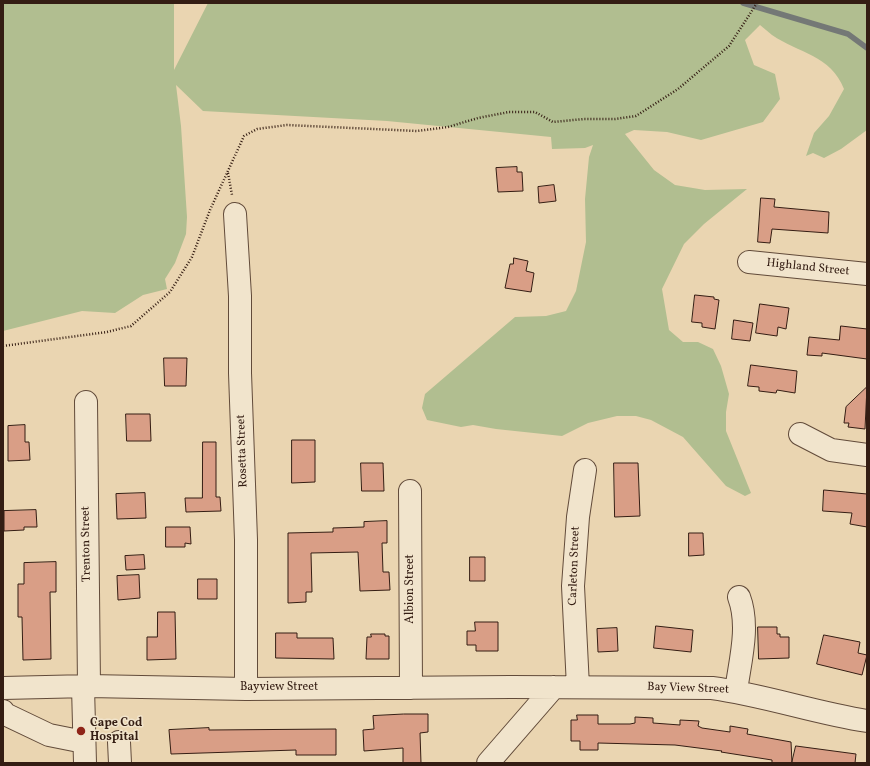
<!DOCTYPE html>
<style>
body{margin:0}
#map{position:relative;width:870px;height:766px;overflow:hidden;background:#ead5b1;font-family:Vollkorn,serif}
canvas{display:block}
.frame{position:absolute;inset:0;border:4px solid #341d13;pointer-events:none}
</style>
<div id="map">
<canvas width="870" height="766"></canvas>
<div class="frame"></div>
</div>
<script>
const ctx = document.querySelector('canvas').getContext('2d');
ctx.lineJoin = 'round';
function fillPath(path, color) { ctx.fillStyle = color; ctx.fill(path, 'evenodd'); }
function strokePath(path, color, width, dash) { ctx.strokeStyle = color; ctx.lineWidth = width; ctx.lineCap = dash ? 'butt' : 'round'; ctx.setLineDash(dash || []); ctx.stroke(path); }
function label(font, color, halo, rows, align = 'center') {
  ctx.font = font + ' Vollkorn,serif'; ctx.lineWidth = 3; ctx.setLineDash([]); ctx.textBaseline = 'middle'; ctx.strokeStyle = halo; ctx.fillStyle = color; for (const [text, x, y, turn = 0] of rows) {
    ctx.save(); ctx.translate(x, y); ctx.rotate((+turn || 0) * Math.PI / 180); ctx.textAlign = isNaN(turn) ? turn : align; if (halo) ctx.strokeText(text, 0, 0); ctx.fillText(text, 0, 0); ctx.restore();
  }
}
fillPath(new Path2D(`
 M 3,3 L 174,3 L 174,70 L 208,3 L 867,3 L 867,130 L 841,149 L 824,158 L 813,153 L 806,156 L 814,133 L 829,116 L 844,89 C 831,55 798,53 772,35 C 768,32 764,28 760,25 L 745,40 L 754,65 L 775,74 L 780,99 L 763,122 L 701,140 L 667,132 L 634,130 L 625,134 L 654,170 L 675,185 L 705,190 L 747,189 L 704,224 L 684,244 L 662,289 L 669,330 L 683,342 L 698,342 L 713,349 L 721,366 L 729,394 L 726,412 L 726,431 L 751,493 L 745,496 L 726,486 L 683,437 L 651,420 L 636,416 L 617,416 L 588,423 L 562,436 L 496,429 L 473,425 L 461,427 L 427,420 L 422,408 L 425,394 L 515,317 L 546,316 L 566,311 L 576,291 L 586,242 L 585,199 L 589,157 L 593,145 L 585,148 L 552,149 L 551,137 L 387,121 L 203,111 L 176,85 L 181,126 L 187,217 L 186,234 L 175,263 L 165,279 L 167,289 L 143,295 L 115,313 L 82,311 L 3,331 Z`), '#b1be90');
strokePath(new Path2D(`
 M 743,3 L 848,34 L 867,48`), '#747876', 5.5);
const building = new Path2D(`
 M 517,167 L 517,172 L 522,172 L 523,191 L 498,192 L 496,168 Z
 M 554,185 L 556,201 L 539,203 L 538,187 Z
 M 761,198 L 775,199 L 774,207 L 829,212 L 828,233 L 772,229 L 770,243 L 758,242 Z
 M 514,258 L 528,261 L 526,271 L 534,273 L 531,292 L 505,288 L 510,264 L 513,264 Z
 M 695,295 L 714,297 L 714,299 L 719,300 L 715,329 L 702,327 L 702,323 L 692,322 Z
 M 760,304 L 789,308 L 786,329 L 778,327 L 777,336 L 756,333 Z
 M 734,320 L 753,323 L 750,341 L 732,339 Z
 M 841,326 L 867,329 L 867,359 L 822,353 L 822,356 L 807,355 L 809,337 L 839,340 Z
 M 164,358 L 187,358 L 186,386 L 165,386 Z
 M 751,365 L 797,371 L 795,393 L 777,390 L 776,393 L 759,391 L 759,387 L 748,386 Z
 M 867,387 L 865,429 L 848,427 L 849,423 L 844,423 L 846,407 Z
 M 126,414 L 150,414 L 151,441 L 127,441 Z
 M 25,425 L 25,442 L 29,442 L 30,460 L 8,461 L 8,426 Z
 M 292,440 L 315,440 L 315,482 L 292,483 Z
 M 203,442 L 216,442 L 216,497 L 220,497 L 221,511 L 186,512 L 185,498 L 202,498 Z
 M 361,463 L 383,463 L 384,491 L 362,491 Z
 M 614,463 L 638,463 L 640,516 L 615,517 Z
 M 824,490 L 867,494 L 867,527 L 850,524 L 852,513 L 823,511 Z
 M 145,493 L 146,518 L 117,519 L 116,494 Z
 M 36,510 L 37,527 L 24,527 L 24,530 L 4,531 L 4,511 Z
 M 387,521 L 387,543 L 382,543 L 383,572 L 389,572 L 390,590 L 360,591 L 358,552 L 311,553 L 312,592 L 306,592 L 306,602 L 288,603 L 288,533 L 333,532 L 333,528 L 364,527 L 364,522 Z
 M 166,527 L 190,527 L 191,544 L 185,543 L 185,547 L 166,547 Z
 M 689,533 L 703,533 L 704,555 L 689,556 Z
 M 144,555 L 145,569 L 126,570 L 125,556 Z
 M 470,557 L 485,557 L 485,581 L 470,581 Z
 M 56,562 L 56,592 L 50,592 L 51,659 L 23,660 L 22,617 L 18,617 L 18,584 L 24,584 L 24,563 Z
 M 139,575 L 140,598 L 118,600 L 117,576 Z
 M 198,579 L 217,579 L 217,599 L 198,599 Z
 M 158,612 L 175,612 L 176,659 L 147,660 L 147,637 L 157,637 Z
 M 475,622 L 498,622 L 498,651 L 476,651 L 476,645 L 467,645 L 467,631 L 475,631 Z
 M 656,626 L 693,630 L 691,652 L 654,648 Z
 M 758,627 L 777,627 L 777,634 L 780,634 L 780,637 L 789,637 L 789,658 L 759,659 Z
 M 617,628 L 618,651 L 598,652 L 597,629 Z
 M 276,633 L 297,633 L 297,638 L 333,638 L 334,659 L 276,658 Z
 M 371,634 L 385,634 L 385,636 L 389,636 L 389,659 L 366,659 L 367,637 L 371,637 Z
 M 824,635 L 860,642 L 858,653 L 867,655 L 862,675 L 817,664 Z
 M 404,714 L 428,714 L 428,732 L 420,733 L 421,763 L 403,763 L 403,748 L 364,751 L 363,730 L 374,729 L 373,716 Z
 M 577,715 L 598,715 L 598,724 L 630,724 L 635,723 L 635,717 L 653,718 L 653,723 L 680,725 L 680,720 L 699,721 L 698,726 L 702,728 L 730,732 L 730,726 L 748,729 L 747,734 L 791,742 L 792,763 L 772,763 L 772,760 L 721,752 L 722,751 L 675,745 L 598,743 L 598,750 L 580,750 L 580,741 L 571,741 L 571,720 L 577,720 Z
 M 209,728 L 209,730 L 336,729 L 336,755 L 296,755 L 296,750 L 171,754 L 169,730 Z
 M 796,746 L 856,754 L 855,763 L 792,763 Z`);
fillPath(building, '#d99e86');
strokePath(building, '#341d13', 1);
const minor = new Path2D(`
 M 235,214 L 240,296 L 240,373 L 246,540 L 246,689
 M 749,262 L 867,274
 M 86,402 L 89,686
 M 800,434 L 831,450 L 867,455
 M 410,491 L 411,688
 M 83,687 L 85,763
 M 578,687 L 573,586 L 578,517 L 585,470
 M 3,688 L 89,686 L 246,689 L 511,687 L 712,688 C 764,695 815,713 867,721
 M 736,691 C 740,661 750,626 739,597
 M 3,711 L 5,714 L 49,735 L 84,742
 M 119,742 L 120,763
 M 488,763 L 554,687`);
strokePath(minor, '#624b3a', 24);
strokePath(new Path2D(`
 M 228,173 L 232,195
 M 3,346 L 107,332 L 131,326 L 170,292 L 192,257 L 210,210 L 244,136 L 257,129 L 287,125 L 417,131 L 448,127 L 478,118 L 509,112 L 535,112 L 553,122 L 584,119 L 615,119 L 636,116 L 678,89 L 729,46 L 757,3`), '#341d13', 2.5, [1, 2]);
strokePath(minor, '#f1e4cc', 22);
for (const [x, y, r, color] of [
 [81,731,5,"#8f2418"]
]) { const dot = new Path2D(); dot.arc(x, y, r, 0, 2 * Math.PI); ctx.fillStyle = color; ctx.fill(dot); strokePath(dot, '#f1e4cc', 1.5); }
label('12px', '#341d13', '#f1e4cc', [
 ["Highland Street",808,268,6],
 ["Rosetta Street",243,451,-92],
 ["Trenton Street",87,544,-91],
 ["Carleton Street",575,566,-88],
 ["Albion Street",411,589,-90],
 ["Bayview Street",279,688],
 ["Bay View Street",688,689,2]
]);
label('bold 12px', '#341d13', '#f1e4cc', [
 ["Cape Cod",90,724],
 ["Hospital",90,738]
], 'left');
</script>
